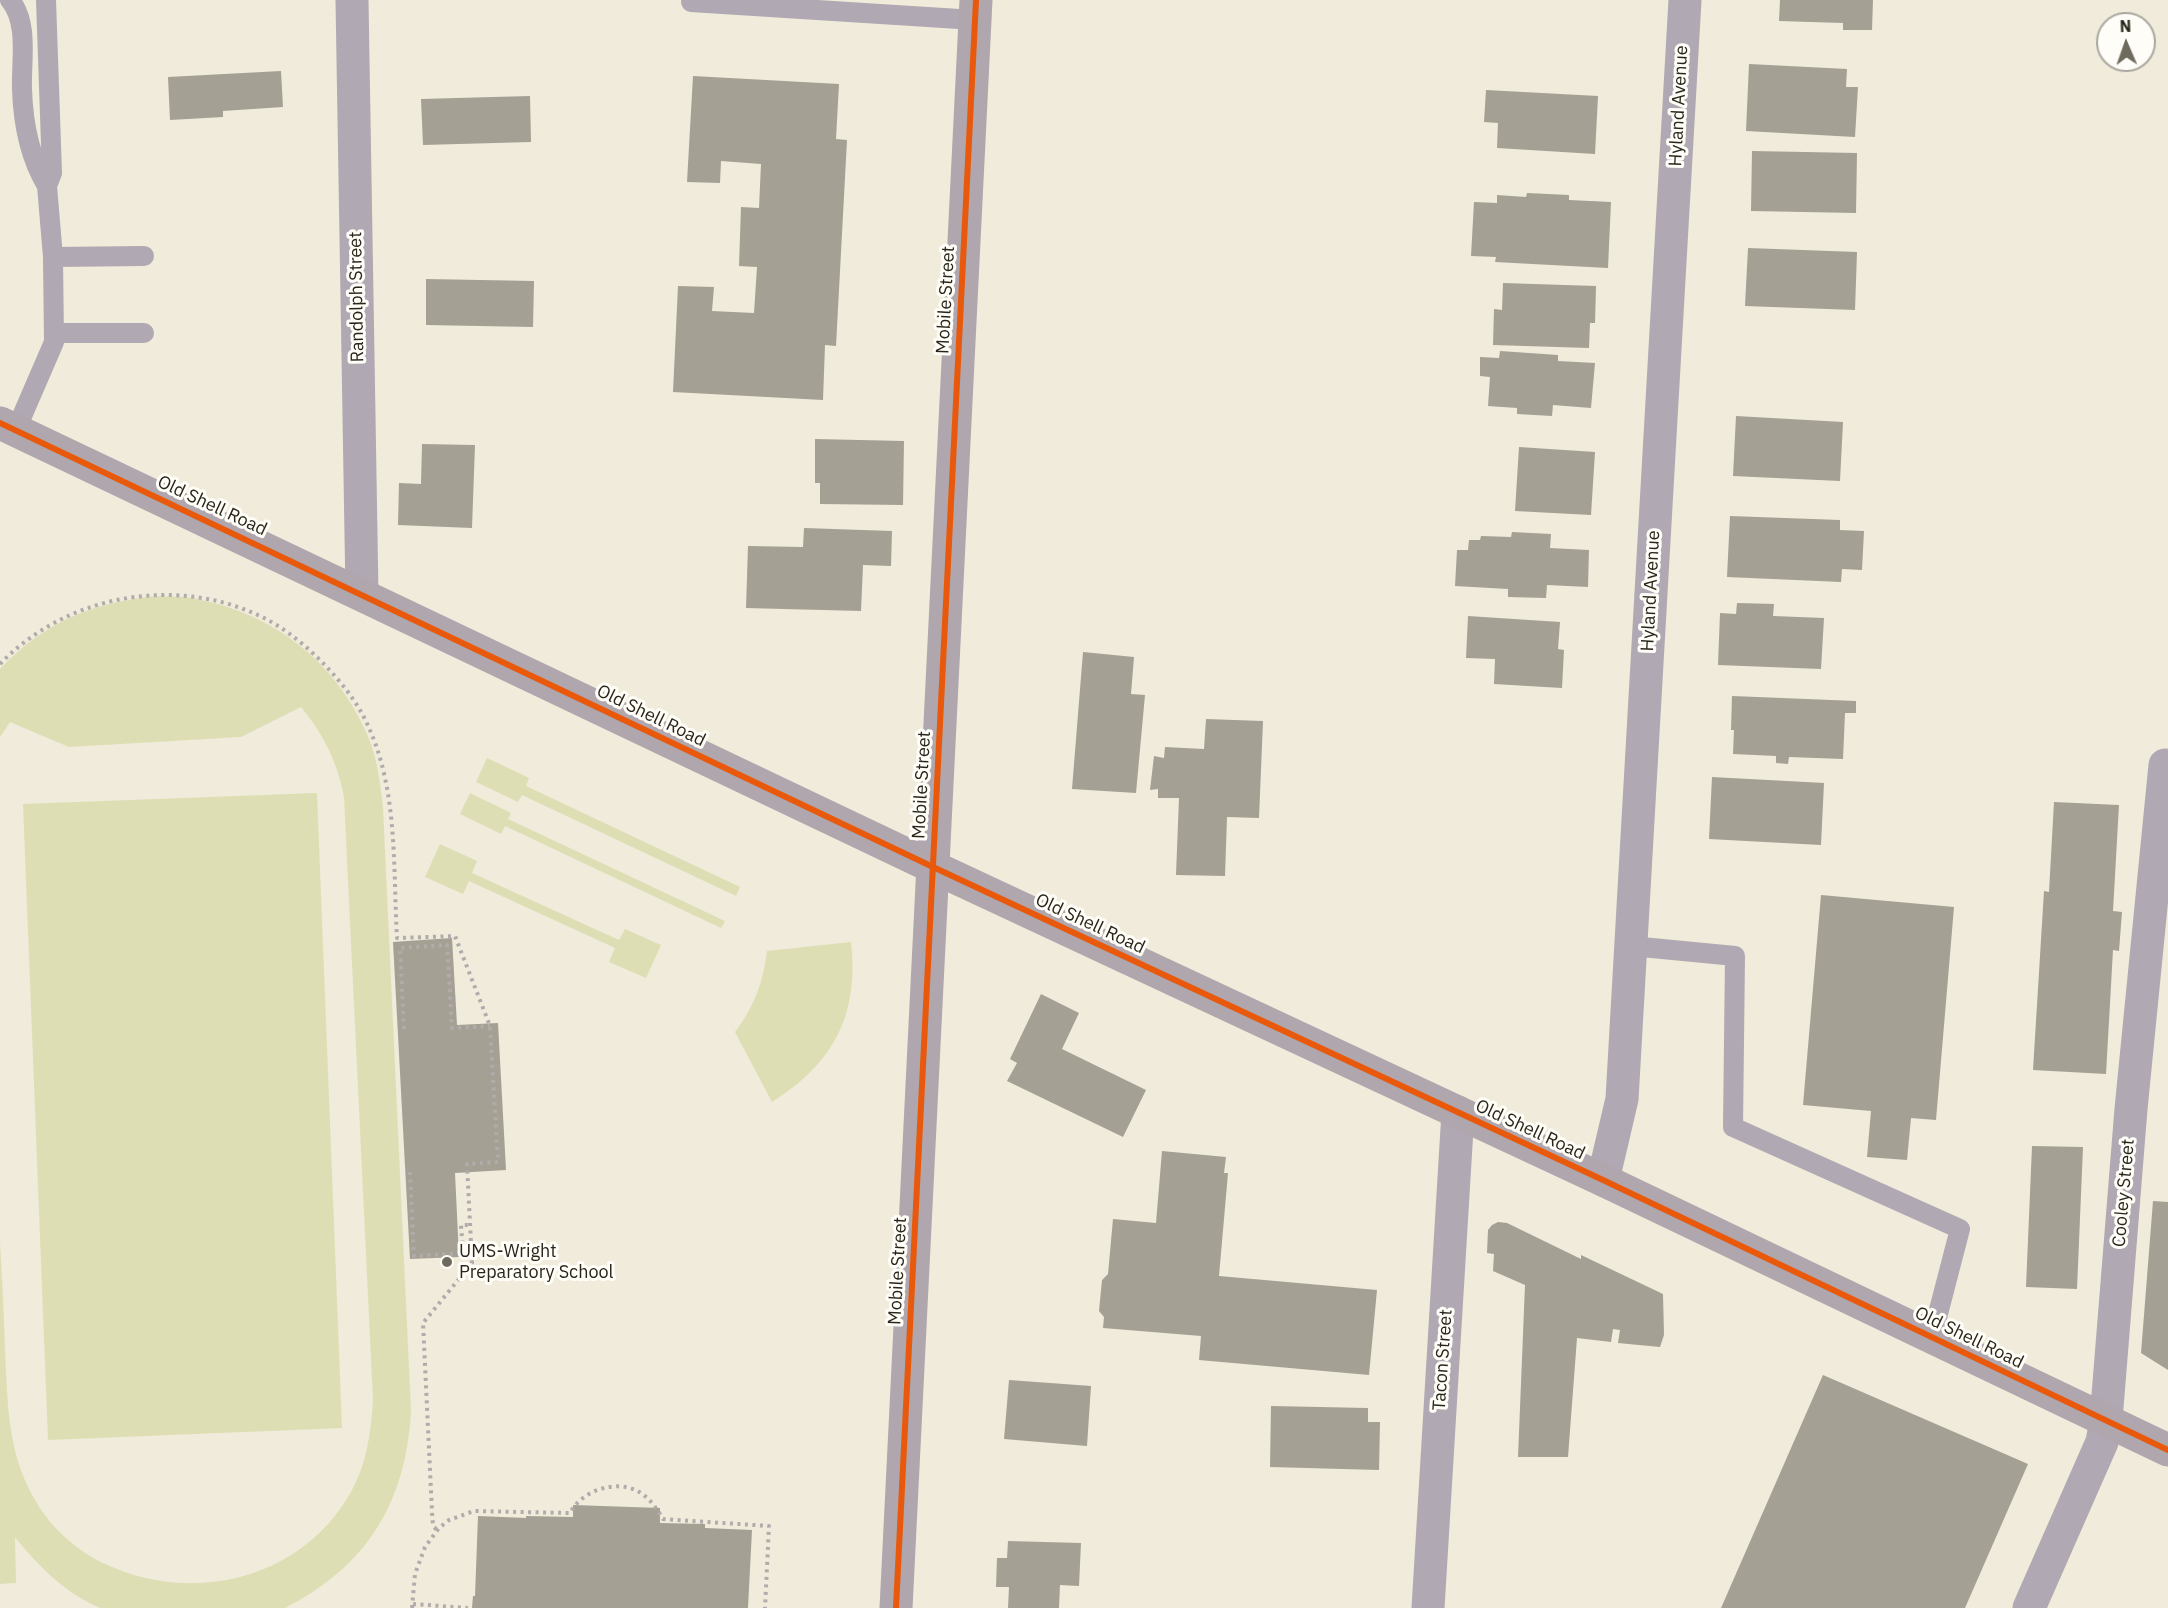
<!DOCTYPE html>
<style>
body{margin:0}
#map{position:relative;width:2168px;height:1608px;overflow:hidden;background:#f0ebda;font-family:"IBM Plex Sans",sans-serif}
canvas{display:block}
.north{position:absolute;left:2096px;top:12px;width:60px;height:60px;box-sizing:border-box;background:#fffdf7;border:2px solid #a9a79f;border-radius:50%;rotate:358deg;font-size:16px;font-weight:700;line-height:24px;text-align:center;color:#28251a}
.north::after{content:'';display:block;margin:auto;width:21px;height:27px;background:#6e6a5d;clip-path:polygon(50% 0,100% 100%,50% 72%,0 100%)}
</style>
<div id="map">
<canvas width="2168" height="1608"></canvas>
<div class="north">N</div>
</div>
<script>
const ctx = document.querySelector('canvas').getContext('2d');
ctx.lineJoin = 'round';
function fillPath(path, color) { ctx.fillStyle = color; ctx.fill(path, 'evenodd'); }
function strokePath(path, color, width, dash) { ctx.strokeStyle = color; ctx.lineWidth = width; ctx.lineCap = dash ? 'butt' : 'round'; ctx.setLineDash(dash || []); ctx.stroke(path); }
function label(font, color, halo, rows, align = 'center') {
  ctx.font = font + ' "IBM Plex Sans",sans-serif'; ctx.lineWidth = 6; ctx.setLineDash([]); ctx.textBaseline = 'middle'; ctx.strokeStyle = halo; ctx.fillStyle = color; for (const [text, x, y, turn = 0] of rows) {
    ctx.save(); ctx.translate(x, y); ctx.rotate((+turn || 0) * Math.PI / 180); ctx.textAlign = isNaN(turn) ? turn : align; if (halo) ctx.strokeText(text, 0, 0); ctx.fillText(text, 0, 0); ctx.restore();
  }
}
fillPath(new Path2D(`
 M 155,596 C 169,597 183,596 197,599 C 273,614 334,660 366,732 C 377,755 380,782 383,808 L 411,1411 C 406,1503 367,1566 285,1608 L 100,1608 C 65,1593 38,1566 15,1537 L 16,1583 L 0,1584 L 0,1242 C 2,1278 4,1315 5,1351 C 8,1405 7,1452 35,1500 C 47,1522 68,1542 88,1555 C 178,1608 298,1586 351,1492 C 367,1463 371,1432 373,1400 L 344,797 C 338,763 323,733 301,707 L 241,737 L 69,747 L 10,722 L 0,737 L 0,669 C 46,621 90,604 155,596 Z
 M 487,758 L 529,778 L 526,786 L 740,887 L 736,896 L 522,795 L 518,802 L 476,782 Z
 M 317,793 L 342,1428 L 48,1440 L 23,804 Z
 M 470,793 L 511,813 L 508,819 L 725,921 L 721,928 L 505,826 L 501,834 L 460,814 Z
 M 440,844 L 477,861 L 472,873 L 619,940 L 625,929 L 661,945 L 646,978 L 609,962 L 615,948 L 469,881 L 463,894 L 425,877 Z
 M 851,942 C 859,1015 834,1063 772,1102 L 735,1032 C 754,1007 763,983 767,951 Z`), '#dedeb5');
fillPath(new Path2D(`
 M 1780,0 L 1873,0 L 1872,30 L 1843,30 L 1843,23 L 1779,21 Z
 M 1749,64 L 1847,69 L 1846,87 L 1858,87 L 1855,137 L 1746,131 Z
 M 281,71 L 283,107 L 223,111 L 223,117 L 170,120 L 168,77 Z
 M 693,76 L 839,84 L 836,139 L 847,140 L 836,346 L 825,345 L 823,400 L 673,392 L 678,286 L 714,287 L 712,311 L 754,313 L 757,267 L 739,266 L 741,207 L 759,208 L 761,164 L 721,161 L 720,183 L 687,182 Z
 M 1486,90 L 1598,96 L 1595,154 L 1497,148 L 1498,123 L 1484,122 Z
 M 530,96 L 531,142 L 423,145 L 421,99 Z
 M 1752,151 L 1857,153 L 1856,213 L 1751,211 Z
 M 1527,193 L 1569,195 L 1569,200 L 1611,202 L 1608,268 L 1495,262 L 1496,257 L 1471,256 L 1474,202 L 1497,203 L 1497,195 L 1526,197 Z
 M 1748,248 L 1857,252 L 1855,310 L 1745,306 Z
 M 426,279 L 534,281 L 533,327 L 426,325 Z
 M 1503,283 L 1596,286 L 1595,323 L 1590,323 L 1589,348 L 1493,345 L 1494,309 L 1502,310 Z
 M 1500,351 L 1558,355 L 1558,361 L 1595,363 L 1591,408 L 1553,405 L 1552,416 L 1517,414 L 1517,408 L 1488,406 L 1490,377 L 1480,376 L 1480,357 L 1499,358 Z
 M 1736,416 L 1843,422 L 1840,481 L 1733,476 Z
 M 815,439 L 904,441 L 903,505 L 820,504 L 820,483 L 815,483 Z
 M 422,444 L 475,445 L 472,528 L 398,525 L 399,483 L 421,484 Z
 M 1519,447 L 1595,452 L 1591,515 L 1515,511 Z
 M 1730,516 L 1840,520 L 1840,530 L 1864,531 L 1862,570 L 1842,569 L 1841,582 L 1727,577 Z
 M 804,528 L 892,531 L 891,566 L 863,565 L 861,611 L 746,608 L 748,546 L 803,547 Z
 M 1512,532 L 1551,534 L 1550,548 L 1589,550 L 1588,587 L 1547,585 L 1546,598 L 1508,597 L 1508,589 L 1455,586 L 1457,550 L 1468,550 L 1469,540 L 1480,540 L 1481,536 L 1511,537 Z
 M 1737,603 L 1774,604 L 1773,616 L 1824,618 L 1821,669 L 1718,665 L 1720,613 L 1736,614 Z
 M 1468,616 L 1560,622 L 1558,649 L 1564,650 L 1562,688 L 1494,684 L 1495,659 L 1466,658 Z
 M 1083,652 L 1134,657 L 1131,694 L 1145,695 L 1136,793 L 1072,789 Z
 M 1732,696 L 1856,701 L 1856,713 L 1845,713 L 1843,759 L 1789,757 L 1788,764 L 1776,763 L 1776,756 L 1733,754 L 1734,730 L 1731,730 Z
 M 1206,719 L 1263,721 L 1259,818 L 1227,817 L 1225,876 L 1176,875 L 1179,798 L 1158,798 L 1158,789 L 1150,790 L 1154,756 L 1164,758 L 1165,747 L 1204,749 Z
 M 1712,777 L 1824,783 L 1821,845 L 1709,839 Z
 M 2054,802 L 2119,805 L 2113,911 L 2122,912 L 2119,951 L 2113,950 L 2106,1074 L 2033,1070 L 2044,891 L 2049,892 Z
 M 1821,895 L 1954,907 L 1936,1120 L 1911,1118 L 1907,1160 L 1867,1157 L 1871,1111 L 1803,1105 Z
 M 452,938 L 457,1025 L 498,1023 L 506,1170 L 455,1173 L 459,1257 L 410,1259 L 393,942 Z
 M 1041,994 L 1079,1013 L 1062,1049 L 1146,1090 L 1123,1137 L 1007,1081 L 1017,1063 L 1010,1059 Z
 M 2032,1146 L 2083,1147 L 2077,1289 L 2026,1287 Z
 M 1162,1151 L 1226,1157 L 1224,1173 L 1228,1173 L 1219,1276 L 1377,1290 L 1369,1375 L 1199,1360 L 1201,1336 L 1103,1328 L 1104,1317 L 1099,1311 L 1102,1280 L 1108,1274 L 1113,1219 L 1156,1223 Z
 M 2153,1201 L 2168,1202 L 2168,1370 L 2141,1353 Z
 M 1498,1222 L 1507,1223 L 1581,1259 L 1581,1255 L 1663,1294 L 1664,1335 L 1660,1347 L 1618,1343 L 1620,1330 L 1613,1329 L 1611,1342 L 1577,1338 L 1568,1457 L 1518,1457 L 1525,1285 L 1493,1271 L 1494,1254 L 1487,1253 L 1488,1230 L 1492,1225 Z
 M 1823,1375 L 2028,1464 L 1965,1608 L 1721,1608 Z
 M 1009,1380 L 1091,1386 L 1087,1446 L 1004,1439 Z
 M 1271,1406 L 1368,1408 L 1368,1422 L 1380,1422 L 1379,1470 L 1270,1467 Z
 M 573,1505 L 660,1508 L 660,1523 L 705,1524 L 705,1528 L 752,1530 L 748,1608 L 472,1608 L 473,1596 L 475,1596 L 478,1516 L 526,1518 L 526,1516 L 573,1517 Z
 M 1008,1541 L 1081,1543 L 1079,1586 L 1060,1585 L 1059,1608 L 1008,1608 L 1009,1587 L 996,1587 L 997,1558 L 1007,1558 Z`), '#a4a093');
strokePath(new Path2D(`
 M 0,664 C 68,593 181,574 268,620 C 288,631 306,646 322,662 C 341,682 358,702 369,728 C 398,792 393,869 397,938 L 455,936 L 490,1026 L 498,1162 L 467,1164 L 472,1263 L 423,1323 L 432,1512 L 433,1526 L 437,1530
 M 404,1029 L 400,948 L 447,945 L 452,1028 L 490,1026
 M 410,1172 L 414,1256 L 463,1253 L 461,1225 L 470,1225
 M 413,1604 L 468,1608
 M 412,1608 L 415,1574 L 425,1547 L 439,1528 L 449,1520 L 474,1511 L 570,1513 C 582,1490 618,1478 641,1493 C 651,1500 657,1509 663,1519 L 769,1526 L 765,1608`), '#b1acab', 4, [3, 4.5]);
strokePath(new Path2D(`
 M 10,0 C 29,23 21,61 22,89 C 23,122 30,158 47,186
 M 691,2 L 975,20
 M 53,257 L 144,256
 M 54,333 L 144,333
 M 16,430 L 54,342 L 53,257 L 47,186 L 52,173 L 46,0
 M 1631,946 L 1735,956 L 1733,1127 L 1960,1229 L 1932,1337`), '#b0a8b2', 20);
strokePath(new Path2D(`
 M 352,0 L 362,594
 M 1603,1180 L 1622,1099 L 1685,0
 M 1428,1608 L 1458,1112
 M 2029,1608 L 2102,1442 L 2106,1420 L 2131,1109 L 2165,765`), '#b0a8b2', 33);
strokePath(new Path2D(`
 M 0,423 L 933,867 L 1603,1180 L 2168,1450
 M 896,1608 L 976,0`), '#afa6ae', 33);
strokePath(new Path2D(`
 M 0,423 L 933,867 L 1603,1180 L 2168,1450
 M 896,1608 L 976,0`), '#e8590c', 6);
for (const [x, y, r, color] of [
 [447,1262,6,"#6e6a5d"]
]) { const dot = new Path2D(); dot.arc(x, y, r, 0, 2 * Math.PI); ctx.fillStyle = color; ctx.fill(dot); strokePath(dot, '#fffdf7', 2); }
label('18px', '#28251a', '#fffdf7', [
 ["Hyland Avenue",1679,106,-87],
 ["Randolph Street",357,297,-91],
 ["Mobile Street",946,300,-87],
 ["Old Shell Road",212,506,25],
 ["Hyland Avenue",1651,591,-87],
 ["Old Shell Road",651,716,26],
 ["Mobile Street",922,785,-87],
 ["Old Shell Road",1090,924,25],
 ["Old Shell Road",1530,1130,25],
 ["Cooley Street",2124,1193,-85],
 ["Mobile Street",898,1271,-87],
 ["Old Shell Road",1969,1338,26],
 ["Tacon Street",1443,1360,-86]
]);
label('18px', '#28251a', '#fffdf7', [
 ["UMS-Wright",459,1252],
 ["Preparatory School",459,1273]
], 'left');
</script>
